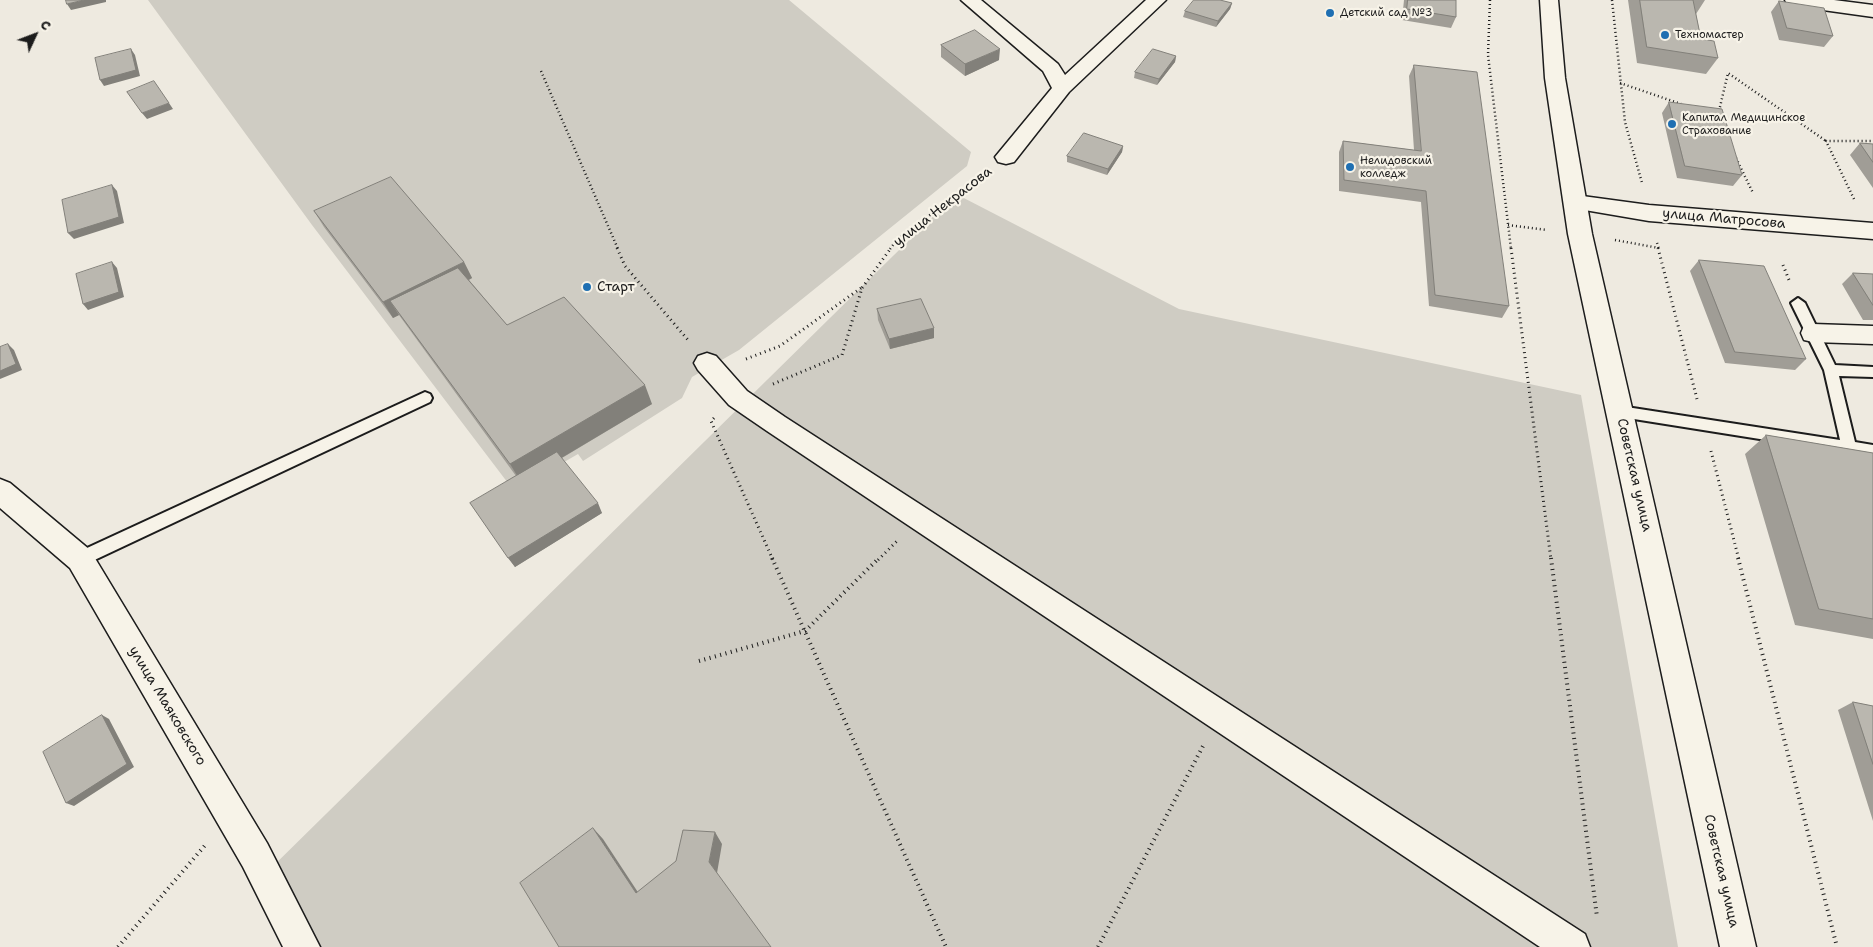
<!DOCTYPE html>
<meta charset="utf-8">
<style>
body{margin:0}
#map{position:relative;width:1873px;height:947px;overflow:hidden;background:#eeeae0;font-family:"Shantell Sans",sans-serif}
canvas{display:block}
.north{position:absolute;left:10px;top:10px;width:50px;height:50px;-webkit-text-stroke:4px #f7f3e8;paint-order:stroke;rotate:47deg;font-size:14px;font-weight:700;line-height:20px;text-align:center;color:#1c1c1c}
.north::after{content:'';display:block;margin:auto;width:18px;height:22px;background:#1c1c1c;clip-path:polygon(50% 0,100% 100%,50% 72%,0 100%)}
</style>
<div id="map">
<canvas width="1873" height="947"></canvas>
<div class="north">С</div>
</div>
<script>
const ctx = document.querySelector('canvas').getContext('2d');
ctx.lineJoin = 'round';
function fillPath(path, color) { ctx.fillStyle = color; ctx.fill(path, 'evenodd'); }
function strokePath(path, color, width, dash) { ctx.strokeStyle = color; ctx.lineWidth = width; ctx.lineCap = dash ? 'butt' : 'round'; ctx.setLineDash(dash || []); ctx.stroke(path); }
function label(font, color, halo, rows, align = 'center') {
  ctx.font = font + ' "Shantell Sans",sans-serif'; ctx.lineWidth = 4.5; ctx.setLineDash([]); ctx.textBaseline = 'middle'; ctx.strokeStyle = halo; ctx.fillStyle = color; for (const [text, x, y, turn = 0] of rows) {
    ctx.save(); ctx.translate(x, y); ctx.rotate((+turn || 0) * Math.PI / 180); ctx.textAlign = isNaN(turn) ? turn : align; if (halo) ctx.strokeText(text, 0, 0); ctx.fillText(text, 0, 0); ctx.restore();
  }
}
fillPath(new Path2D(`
 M 148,0 L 789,0 L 971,152 L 967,166 L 739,350 L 692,377 L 682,398 L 583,461 L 578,454 L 514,491 L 312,225 Z
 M 956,194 L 1179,309 L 1581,395 L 1678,947 L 310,947 L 264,875 Z`), '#cfccc3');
const lane = new Path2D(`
 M 1798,298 L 1805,303 L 1835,365 L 1873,367 L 1873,377 L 1839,376 L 1855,442 L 1873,445 L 1873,457 L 1615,416 L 1613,412 L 1615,408 L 1620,406 L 1840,440 L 1824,370 L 1791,303 Z
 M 425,392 L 430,394 L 432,398 L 430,402 L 86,564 L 80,566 L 74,564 L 72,559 L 74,554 Z`);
const street = new Path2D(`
 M 961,0 L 981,0 L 1058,64 L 1065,75 L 1146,0 L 1166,0 L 1069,92 L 1014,162 L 1006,164 L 998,162 L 995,157 L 1052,88 L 1043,71 Z
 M 1785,0 L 1834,0 L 1873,5 L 1873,17 L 1794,6 L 1787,4 Z
 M 1813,324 L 1873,326 L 1873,344 L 1813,342 L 1804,340 L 1801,333 L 1804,326 Z
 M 707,353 L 716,356 L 747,391 L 785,417 L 1585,934 L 1590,947 L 1540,947 L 767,431 L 729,405 L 698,370 L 694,363 L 698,356 Z
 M 0,479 L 10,483 L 90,550 L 267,843 L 320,947 L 283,947 L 243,867 L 70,568 L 0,508 Z`);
const secondary = new Path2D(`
 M 1575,195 L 1649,205 L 1873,223 L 1873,239 L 1649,221 L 1567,207 L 1564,202 L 1567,197 Z`);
const primary = new Path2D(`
 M 1540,0 L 1558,0 L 1565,78 L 1592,234 L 1756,947 L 1720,947 L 1568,234 L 1545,78 Z`);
strokePath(lane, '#1c1c1c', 4);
strokePath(street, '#1c1c1c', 3);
strokePath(secondary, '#1c1c1c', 3);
strokePath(primary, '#1c1c1c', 3);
strokePath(new Path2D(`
 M 1490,0 L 1488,55 L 1511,249
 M 1612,0 L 1625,122 L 1642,183
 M 541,71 L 618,249
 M 1620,83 L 1681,104
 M 1719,111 L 1728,73 L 1826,141
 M 1736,158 L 1753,193
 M 1854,199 L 1826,141 L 1873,141
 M 1508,225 L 1547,230
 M 1615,240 L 1659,248
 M 1657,243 L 1659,249
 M 890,249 L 897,240 L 984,174`), '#1c1c1c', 2.5, [1, 3]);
strokePath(new Path2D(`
 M 617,248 L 625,266 L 688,340
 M 1511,248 L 1551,560
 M 1658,248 L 1697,399
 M 1783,265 L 1789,280
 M 746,359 L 780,346 L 861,288
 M 773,384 L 842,355 L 862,288 L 891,248
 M 714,418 L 711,421 L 773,560
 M 1711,451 L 1739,560
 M 878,560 L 897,541`), '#1c1c1c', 3, [1, 4]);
strokePath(new Path2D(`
 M 772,558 L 946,947
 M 1551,558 L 1597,917
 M 1738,558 L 1837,947
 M 699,661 L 805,631 L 879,558
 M 118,947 L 207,843
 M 1098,947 L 1203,746`), '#1c1c1c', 4, [1, 4.5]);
fillPath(lane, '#f7f3e8');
fillPath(street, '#f7f3e8');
fillPath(secondary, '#f7f3e8');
fillPath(primary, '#f7f3e8');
fillPath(new Path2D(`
 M 1404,0 L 1456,0 L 1456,17 L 1451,28 L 1402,20 Z
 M 1628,0 L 1705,0 L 1696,14 L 1701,39 L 1718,58 L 1706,74 L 1637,63 Z
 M 1779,1 L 1833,36 L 1824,47 L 1779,40 L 1771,12 Z
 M 1232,3 L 1230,9 L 1216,27 L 1183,17 L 1185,11 Z
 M 941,45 L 999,60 L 965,76 L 941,57 Z
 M 1176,56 L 1175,62 L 1157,85 L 1134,78 L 1135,72 Z
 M 1414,65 L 1509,306 L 1502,318 L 1429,306 L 1421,202 L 1339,191 L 1339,152 L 1343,141 L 1414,150 L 1409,76 Z
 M 1669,102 L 1742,175 L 1733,186 L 1677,178 L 1662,113 Z
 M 1860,143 L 1873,144 L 1873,188 L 1850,155 Z
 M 1123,146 L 1122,152 L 1107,175 L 1067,162 L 1067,156 Z
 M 314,211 L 464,262 L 472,278 L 469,280 L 507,325 L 652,404 L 562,458 L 602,513 L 515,567 L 470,503 L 516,476 L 399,315 L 393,318 L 324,227 Z
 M 1699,260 L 1806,359 L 1795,370 L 1725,363 L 1690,271 Z
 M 1853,273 L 1873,274 L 1873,320 L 1863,320 L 1842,284 Z
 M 877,309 L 934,338 L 890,349 L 878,320 Z
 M 1766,435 L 1873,453 L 1873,639 L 1795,625 L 1745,454 Z
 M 1853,702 L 1873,706 L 1873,821 L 1838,710 Z`), '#a09d96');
fillPath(new Path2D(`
 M 84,0 L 106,0 L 106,2 L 71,10 L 67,4 Z
 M 1232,3 L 1230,9 L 1216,27 L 1218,21 Z
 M 131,49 L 135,55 L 140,76 L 104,86 L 100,80 Z
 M 1000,49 L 999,60 L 965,76 L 965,64 Z
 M 1176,56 L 1175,62 L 1157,85 L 1159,79 Z
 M 169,103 L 173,109 L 147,119 L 142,113 Z
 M 1123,146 L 1122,152 L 1107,175 L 1108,169 Z
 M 112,185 L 117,191 L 124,223 L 74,239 L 68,233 Z
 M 112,262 L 117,268 L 124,297 L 88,310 L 83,304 Z
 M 464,262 L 472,278 L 400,314 L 390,301 L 399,315 L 393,318 L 383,302 Z
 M 934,328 L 934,338 L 890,349 L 889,339 Z
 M 8,344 L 14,350 L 22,370 L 0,379 L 0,371 Z
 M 645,385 L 652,404 L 521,482 L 510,464 Z
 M 598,503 L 602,513 L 515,567 L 508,558 Z
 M 102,715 L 109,719 L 134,767 L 74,806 L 66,803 Z
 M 593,828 L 603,839 L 645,903 L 636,893 Z
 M 715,832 L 722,844 L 717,873 L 709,862 Z`), '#82807a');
const building = new Path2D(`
 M 66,0 L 84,0 L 67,4 Z
 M 1194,0 L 1220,0 L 1232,3 L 1218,21 L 1185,11 Z
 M 1408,0 L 1456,0 L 1456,17 L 1407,9 Z
 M 1640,0 L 1693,0 L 1701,39 L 1714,41 L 1718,58 L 1647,47 Z
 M 1779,1 L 1824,8 L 1833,36 L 1787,28 Z
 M 975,30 L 1000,49 L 965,64 L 941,45 Z
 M 131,49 L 136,70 L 100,80 L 95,58 Z
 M 1153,49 L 1176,56 L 1159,79 L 1135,72 Z
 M 1414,65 L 1477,72 L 1509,306 L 1435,295 L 1426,191 L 1344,180 L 1343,141 L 1421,151 Z
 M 154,81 L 169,103 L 142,113 L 127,92 Z
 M 1669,102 L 1722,109 L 1742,175 L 1685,166 Z
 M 1084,133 L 1123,146 L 1108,169 L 1067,156 Z
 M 1860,143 L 1873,144 L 1873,162 Z
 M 391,177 L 464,262 L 383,302 L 314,211 Z
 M 112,185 L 119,217 L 68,233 L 62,200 Z
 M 1699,260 L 1764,266 L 1806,359 L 1735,352 Z
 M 112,262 L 119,292 L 83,304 L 76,274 Z
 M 458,268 L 507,325 L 564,297 L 645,385 L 510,464 L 390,301 Z
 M 1853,273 L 1873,274 L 1873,305 Z
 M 921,299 L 934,328 L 889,339 L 877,309 Z
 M 8,344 L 16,364 L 0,371 L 0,347 Z
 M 1766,435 L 1873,453 L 1873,619 L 1819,609 Z
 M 557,452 L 598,503 L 508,558 L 470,503 Z
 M 1853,702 L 1873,706 L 1873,764 Z
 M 102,715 L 127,764 L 66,803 L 43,752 Z
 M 593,828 L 636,893 L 676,861 L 683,830 L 715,832 L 709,862 L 771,947 L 559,947 L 520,883 Z`);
fillPath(building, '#bab7af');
strokePath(building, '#82807a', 1);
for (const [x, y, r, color] of [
 [1330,13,5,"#1f6fb2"],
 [1665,35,5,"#1f6fb2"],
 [1672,124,5,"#1f6fb2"],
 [1350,167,5,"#1f6fb2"],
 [587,287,5,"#1f6fb2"]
]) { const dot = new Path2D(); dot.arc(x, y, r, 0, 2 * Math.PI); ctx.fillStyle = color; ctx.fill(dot); strokePath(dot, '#f7f3e8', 2); }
label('11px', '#1c1c1c', '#f7f3e8', [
 ["Детский сад №3",1340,13],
 ["Техномастер",1675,35],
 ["Капитал Медицинское",1682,118],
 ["Страхование",1682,131],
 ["Нелидовский",1360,161],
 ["колледж",1360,174]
], 'left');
label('14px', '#1c1c1c', '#f7f3e8', [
 ["улица Некрасова",943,207,-38],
 ["улица Матросова",1724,219,5],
 ["Советская улица",1634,475,77],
 ["улица Маяковского",167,706,59],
 ["Советская улица",1721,871,77]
]);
label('14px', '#1c1c1c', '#f7f3e8', [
 ["Старт",597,287]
], 'left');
</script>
